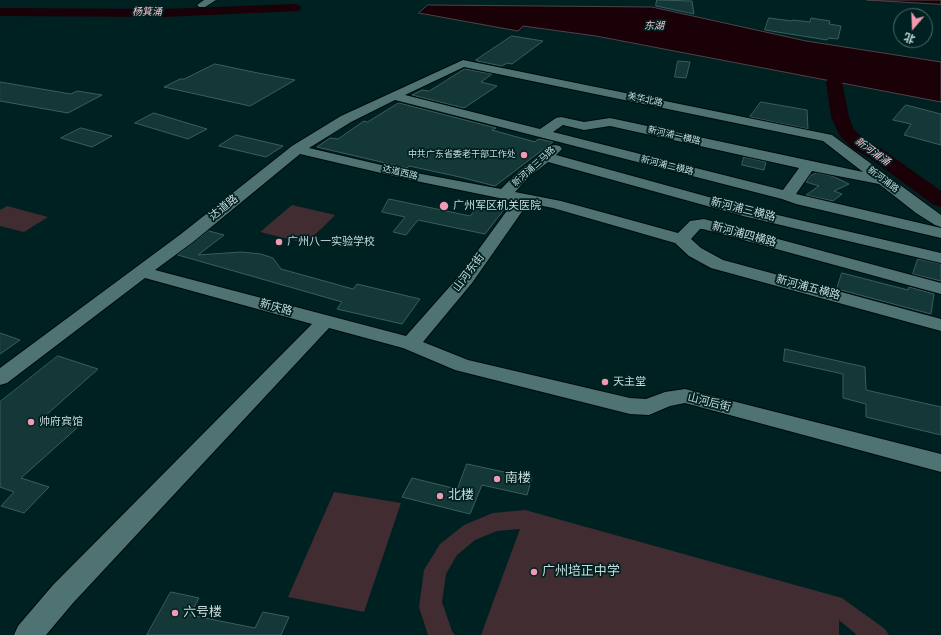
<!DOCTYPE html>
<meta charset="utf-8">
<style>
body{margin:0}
#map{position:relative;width:941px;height:635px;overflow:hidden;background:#002122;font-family:"Titillium Web","Noto Sans SC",sans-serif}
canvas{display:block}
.north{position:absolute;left:893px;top:8px;width:40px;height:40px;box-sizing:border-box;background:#002122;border:1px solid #506b6c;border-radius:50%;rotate:199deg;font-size:11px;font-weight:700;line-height:16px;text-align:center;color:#c8dbda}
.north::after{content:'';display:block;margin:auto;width:14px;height:18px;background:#f19ab2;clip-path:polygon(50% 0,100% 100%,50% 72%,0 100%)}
</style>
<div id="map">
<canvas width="941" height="635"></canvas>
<div class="north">北</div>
</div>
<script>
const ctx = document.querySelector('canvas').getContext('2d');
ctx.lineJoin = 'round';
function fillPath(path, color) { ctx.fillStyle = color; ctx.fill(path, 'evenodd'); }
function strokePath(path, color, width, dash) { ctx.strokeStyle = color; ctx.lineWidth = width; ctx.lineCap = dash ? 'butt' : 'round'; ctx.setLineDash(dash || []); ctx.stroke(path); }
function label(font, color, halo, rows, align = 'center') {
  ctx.font = font + ' "Titillium Web","Noto Sans SC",sans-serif'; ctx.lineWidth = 3.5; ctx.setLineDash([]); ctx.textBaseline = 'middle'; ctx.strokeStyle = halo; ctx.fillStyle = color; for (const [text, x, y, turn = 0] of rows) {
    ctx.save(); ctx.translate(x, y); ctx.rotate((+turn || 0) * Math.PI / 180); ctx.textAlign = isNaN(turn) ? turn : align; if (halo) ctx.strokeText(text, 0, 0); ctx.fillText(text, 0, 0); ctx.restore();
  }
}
fillPath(new Path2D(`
 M 292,205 L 335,215 L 321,229 L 279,219 L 321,229 L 305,243 L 260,232 Z
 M 7,206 L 48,217 L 24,232 L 0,226 L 0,210 Z
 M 334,492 L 401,503 L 364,612 L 288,597 Z
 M 525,510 L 842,598 L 885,629 L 889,635 L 857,635 L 839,620 L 839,635 L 481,635 L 520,529 L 497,531 L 475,540 L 457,555 L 446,574 L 442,602 L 452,631 L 455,635 L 428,635 L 419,607 L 424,570 L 440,544 L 464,525 L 493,513 Z`), '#412c31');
const water = new Path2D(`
 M 867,0 L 941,0 L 941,4 Z
 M 428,5 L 652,7 L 806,41 L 941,62 L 941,102 L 596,36 L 523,26 L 518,31 L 419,13 Z`);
fillPath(water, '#1a0108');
strokePath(water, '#4e4247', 1);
fillPath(new Path2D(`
 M 294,4 L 299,5 L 301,8 L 299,11 L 164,17 L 0,16 L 0,8 L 164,9 Z
 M 834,77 L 840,79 L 842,82 L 849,117 L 854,130 L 866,140 L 882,149 L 941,191 L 941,207 L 934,205 L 868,157 L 852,148 L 840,136 L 831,117 L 826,82 L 828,79 Z`), '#1a0108');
const building = new Path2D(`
 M 657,0 L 692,1 L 694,14 L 656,6 Z
 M 769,18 L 792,21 L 793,20 L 810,22 L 811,18 L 830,21 L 829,24 L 841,26 L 838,39 L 828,38 L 827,40 L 765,30 Z
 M 512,36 L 543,41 L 512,64 L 507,63 L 502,66 L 477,61 L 478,60 L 476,60 Z
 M 678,61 L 690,62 L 686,78 L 675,77 Z
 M 215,64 L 258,73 L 295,80 L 250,106 L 164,87 L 180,79 L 184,79 Z
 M 465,69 L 492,74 L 481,82 L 497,86 L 464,108 L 412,95 L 422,90 L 429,91 Z
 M 0,82 L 71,94 L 77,91 L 102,95 L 68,113 L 0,101 Z
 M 761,102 L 807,110 L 808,129 L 750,117 Z
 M 399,103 L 496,128 L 492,130 L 535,142 L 538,139 L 553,142 L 495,186 L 460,177 L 409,166 L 407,168 L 317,147 L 330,138 L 338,139 L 364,121 L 367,122 Z
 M 906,105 L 941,114 L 941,145 L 904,135 L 911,124 L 893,120 Z
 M 154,113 L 207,129 L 188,139 L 135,123 Z
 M 81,128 L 112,136 L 92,147 L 61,138 Z
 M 236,135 L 283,146 L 266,157 L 219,146 Z
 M 744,157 L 766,162 L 764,170 L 742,165 Z
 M 817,173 L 832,176 L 849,184 L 834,191 L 842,194 L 833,201 L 806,195 L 819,186 L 806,182 L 810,176 Z
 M 389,199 L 470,216 L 485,199 L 509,203 L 485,234 L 418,220 L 406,235 L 393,232 L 405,217 L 382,212 Z
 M 209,231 L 224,235 L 198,255 L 241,252 L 261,254 L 273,258 L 281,269 L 353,289 L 357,284 L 420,299 L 402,324 L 337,309 L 342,302 L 178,255 Z
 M 918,259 L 941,264 L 941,281 L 913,274 Z
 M 842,273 L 908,290 L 909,287 L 934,294 L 931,314 L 837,289 Z
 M 0,333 L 20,340 L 0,354 Z
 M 785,349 L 865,367 L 866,390 L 941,407 L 941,435 L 866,417 L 866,404 L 843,398 L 843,374 L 784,361 Z
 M 58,356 L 98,369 L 45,416 L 78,427 L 21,478 L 49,487 L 24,513 L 1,506 L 14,492 L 0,487 L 0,402 Z
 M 467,464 L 532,478 L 527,495 L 482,485 L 470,514 L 402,497 L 412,478 L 457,489 Z
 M 171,592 L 199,598 L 190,615 L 255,628 L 263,612 L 289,617 L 281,635 L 147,635 Z`);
fillPath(building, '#143737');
strokePath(building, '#3b5d5e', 1);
const minor = new Path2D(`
 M 204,0 L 216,0 L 205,7 L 199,7 L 197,5 Z
 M 463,60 L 832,135 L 941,215 L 941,227 L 935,225 L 916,213 L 879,184 L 812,171 L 796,194 L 941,228 L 941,238 L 796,204 L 782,199 L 395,100 L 351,122 L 309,148 L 411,172 L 501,189 L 518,172 L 550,146 L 555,145 L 560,146 L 562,149 L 556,155 L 756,210 L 941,253 L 941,263 L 747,217 L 548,162 L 528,178 L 515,192 L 561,201 L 678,233 L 690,221 L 704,219 L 941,283 L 941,294 L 703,229 L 700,229 L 691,239 L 701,248 L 723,260 L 941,319 L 941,331 L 711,268 L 689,256 L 675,243 L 553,208 L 528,203 L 472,283 L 423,342 L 468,360 L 630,398 L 646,399 L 665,392 L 685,389 L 941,454 L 941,472 L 685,403 L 670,406 L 649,415 L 630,414 L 455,370 L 403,348 L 329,328 L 73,603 L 46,635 L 14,635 L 18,626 L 53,585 L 312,324 L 145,278 L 7,383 L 0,385 L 0,368 L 181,234 L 292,146 L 341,116 ZM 464,67 L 823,141 L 863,172 L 610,118 L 584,122 L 561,117 L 556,118 L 540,129 L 405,95 ZM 563,125 L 584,130 L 610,126 L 799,168 L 783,190 L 553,132 ZM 300,154 L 411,180 L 514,201 L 460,275 L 406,336 L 155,270 L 193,242 Z`);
strokePath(minor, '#000a0a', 2);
fillPath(minor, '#4f7272');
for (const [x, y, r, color] of [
 [524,155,4,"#f19ab2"],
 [444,206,5,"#f19ab2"],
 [279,242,4,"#f19ab2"],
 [605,382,4,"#f19ab2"],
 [31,422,4,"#f19ab2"],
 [497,479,4,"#f19ab2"],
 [440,496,4,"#f19ab2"],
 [534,572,4,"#f19ab2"],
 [175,613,4,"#f19ab2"]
]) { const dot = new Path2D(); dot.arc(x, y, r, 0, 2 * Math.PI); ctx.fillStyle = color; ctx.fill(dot); strokePath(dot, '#002122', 1.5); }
label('9px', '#c8dbda', '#002122', [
 ["美华北路",645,100,12],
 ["新河浦一横路",674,136,13],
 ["新河浦二横路",667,166,14],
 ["新河浦三马路",534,167,-42],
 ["达道西路",400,173,13],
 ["新河浦路",883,180,37]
]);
label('9px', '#c8dbda', '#002122', [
 ["中共广东省委老干部工作处",516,155]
], 'right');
label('italic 10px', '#f9c0ce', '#002122', [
 ["杨箕涌",147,13],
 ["东湖",654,27],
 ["新河浦涌",872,152,36]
]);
label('11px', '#c8dbda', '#002122', [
 ["广州军区机关医院",453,206],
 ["广州八一实验学校",287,242],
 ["天主堂",613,382],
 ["帅府宾馆",39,422]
], 'left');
label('11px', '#c8dbda', '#002122', [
 ["达道路",224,208,-39],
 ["新河浦三横路",743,210,14],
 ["新河浦四横路",744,235,15],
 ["山河东街",469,273,-53],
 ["新河浦五横路",808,288,15],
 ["新庆路",276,308,15],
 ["山河后街",709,403,14]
]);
label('13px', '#c8dbda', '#002122', [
 ["南楼",505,479],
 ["北楼",448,496],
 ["广州培正中学",542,572],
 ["六号楼",183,613]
], 'left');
</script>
